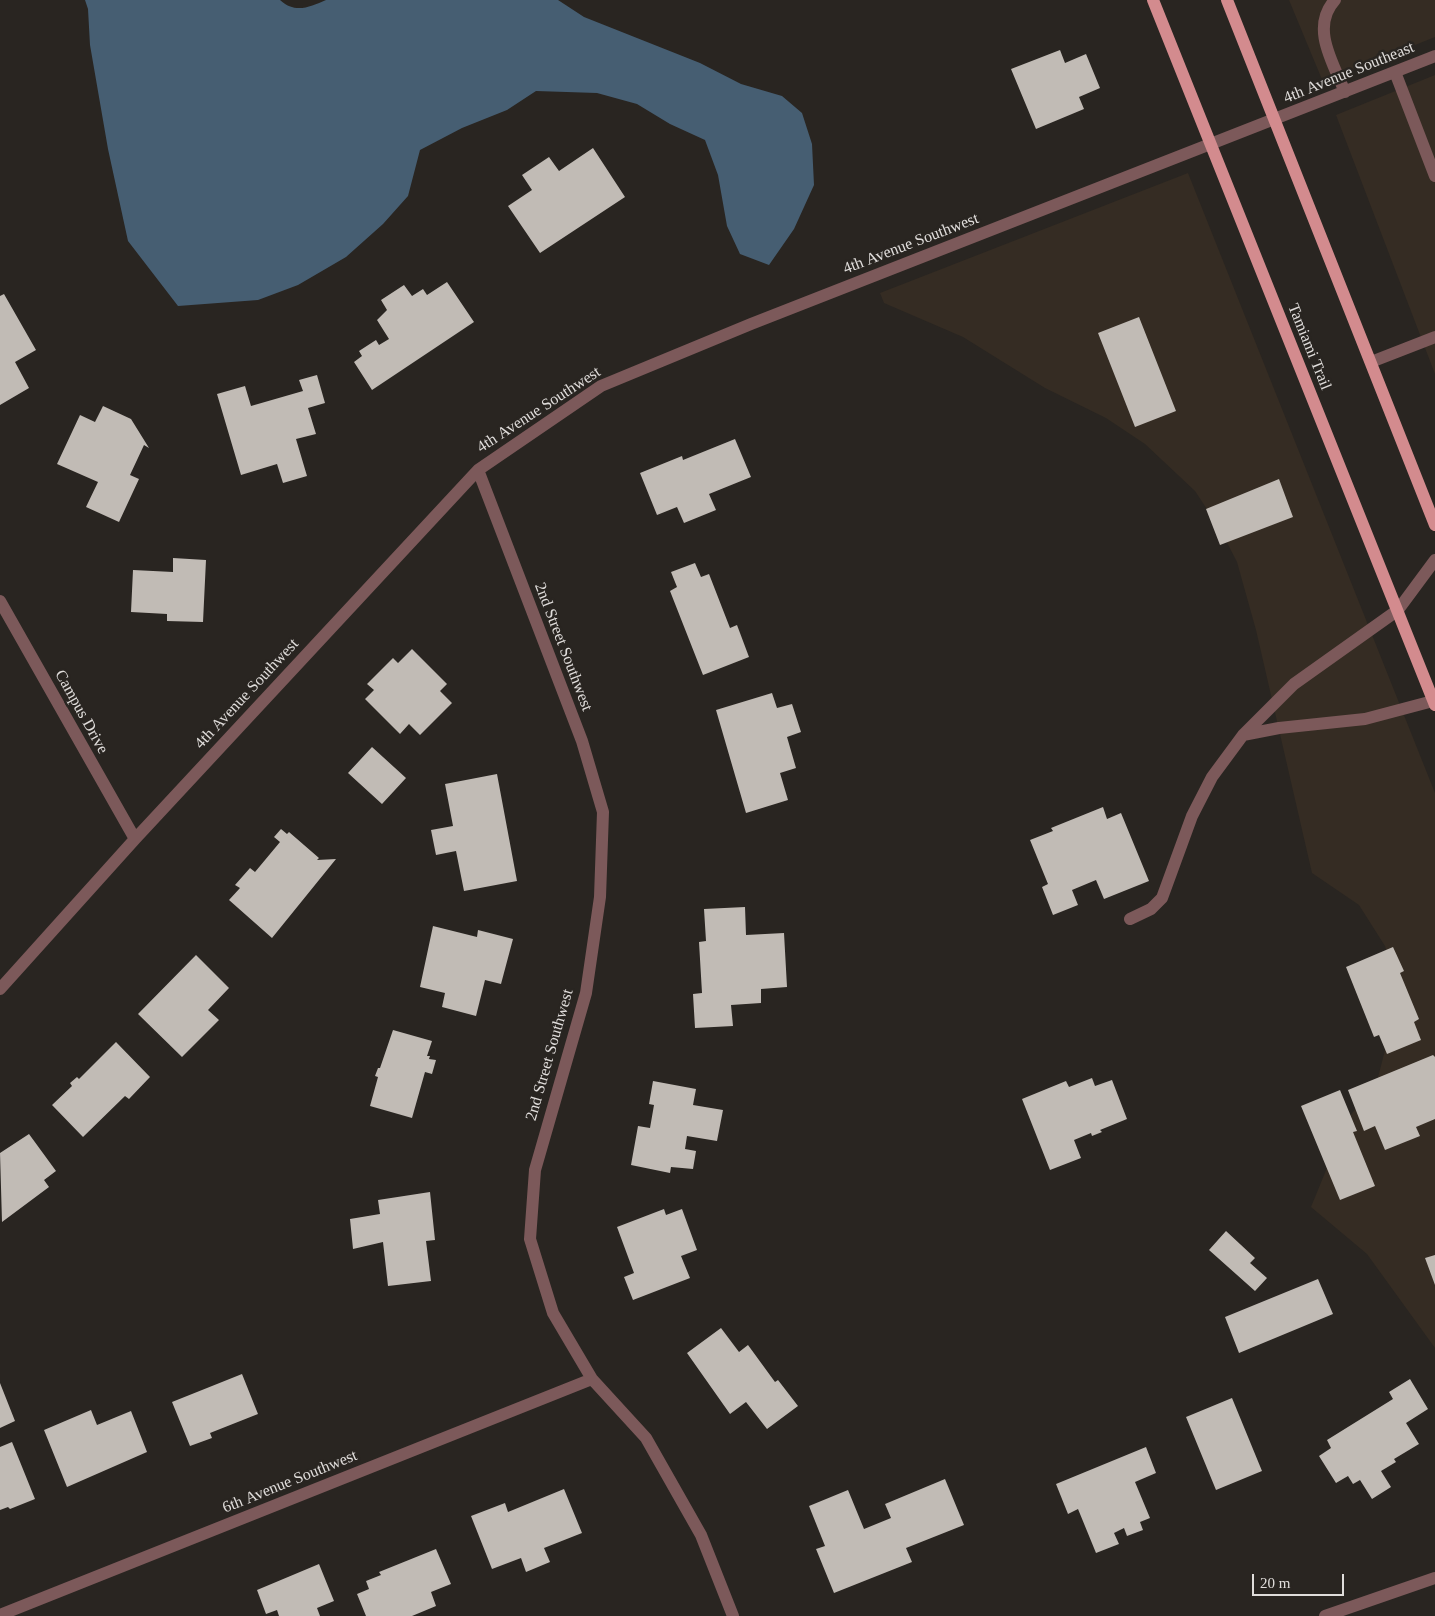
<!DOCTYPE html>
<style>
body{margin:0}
#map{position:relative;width:1435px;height:1616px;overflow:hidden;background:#292521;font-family:Georgia,serif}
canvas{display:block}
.scale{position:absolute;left:1252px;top:1574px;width:92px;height:22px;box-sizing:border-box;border:2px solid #e0dddb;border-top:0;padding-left:6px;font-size:15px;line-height:18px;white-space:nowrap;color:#e0dddb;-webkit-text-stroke:4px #292521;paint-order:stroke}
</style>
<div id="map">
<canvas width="1435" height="1616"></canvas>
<div class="scale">20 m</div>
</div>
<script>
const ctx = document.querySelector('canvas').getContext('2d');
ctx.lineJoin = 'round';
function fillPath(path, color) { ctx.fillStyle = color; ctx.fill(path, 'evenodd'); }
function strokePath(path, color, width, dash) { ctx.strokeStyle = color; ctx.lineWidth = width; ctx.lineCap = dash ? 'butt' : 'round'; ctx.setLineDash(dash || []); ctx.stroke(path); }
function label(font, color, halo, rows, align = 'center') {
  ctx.font = font + ' Georgia,serif'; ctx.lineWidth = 5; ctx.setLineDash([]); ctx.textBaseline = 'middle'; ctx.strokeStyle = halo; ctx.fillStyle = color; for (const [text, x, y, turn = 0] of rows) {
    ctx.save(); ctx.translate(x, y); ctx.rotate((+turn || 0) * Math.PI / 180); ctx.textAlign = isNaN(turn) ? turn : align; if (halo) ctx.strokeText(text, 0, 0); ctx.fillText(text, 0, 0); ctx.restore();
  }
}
fillPath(new Path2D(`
 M 1289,0 L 1435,0 L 1435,37 L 1323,82 Z
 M 1435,75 L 1435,374 L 1336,115 Z
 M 1188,173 L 1435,793 L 1435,1348 L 1367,1254 L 1311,1207 L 1347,1119 L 1376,1085 L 1399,996 L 1385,946 L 1359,905 L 1312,873 L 1256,630 L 1237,562 L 1220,529 L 1195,491 L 1145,444 L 1106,418 L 1045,388 L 963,337 L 884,303 L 880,293 Z`), '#352c23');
fillPath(new Path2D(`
 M 85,0 L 280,0 C 295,14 310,7 326,0 L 558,0 L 584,17 L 700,63 L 741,84 L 782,96 L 802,113 L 812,144 L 814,185 L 794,229 L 769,265 L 740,254 L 727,226 L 718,175 L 705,140 L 670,124 L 637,104 L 597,93 L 536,91 L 507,110 L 462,128 L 420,150 L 408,196 L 383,224 L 346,257 L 298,285 L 258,300 L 178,306 L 128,241 L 108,149 L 90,45 L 88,9 Z`), '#465e72');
fillPath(new Path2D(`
 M 1060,50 L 1065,63 L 1086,54 L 1100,88 L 1079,97 L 1084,109 L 1036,129 L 1011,69 Z
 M 593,148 L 625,197 L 540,253 L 508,206 L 532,190 L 522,175 L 549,157 L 559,171 Z
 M 447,282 L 474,322 L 372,390 L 354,362 L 362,356 L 359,351 L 376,340 L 379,345 L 389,339 L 377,320 L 387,310 L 381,300 L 404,285 L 412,296 L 423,289 L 427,295 Z
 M 4,294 L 36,350 L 15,362 L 29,388 L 0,405 L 0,296 Z
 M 1139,317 L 1176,411 L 1135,427 L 1098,333 Z
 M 317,375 L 325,403 L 308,408 L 316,434 L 296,439 L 307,476 L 283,483 L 277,464 L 241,475 L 217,394 L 245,386 L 251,406 L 303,391 L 299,380 Z
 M 103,406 L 131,419 L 149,448 L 144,445 L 130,475 L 139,479 L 119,522 L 86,507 L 98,482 L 57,464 L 80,415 L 95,422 Z
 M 735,439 L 751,477 L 709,494 L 716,510 L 684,523 L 677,507 L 657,515 L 640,473 L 682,456 L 683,460 Z
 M 1279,479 L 1293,517 L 1220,545 L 1206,509 Z
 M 173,558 L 206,560 L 203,622 L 167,621 L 167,614 L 131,612 L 133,570 L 173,572 Z
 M 695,563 L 701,577 L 709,574 L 730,628 L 737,625 L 749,657 L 703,675 L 670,591 L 677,587 L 671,572 Z
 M 412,649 L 447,684 L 440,691 L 452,703 L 420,735 L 409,724 L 400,734 L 365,699 L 374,690 L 367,684 L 393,658 L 398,663 Z
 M 772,693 L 777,708 L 792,704 L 801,732 L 787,737 L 796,768 L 780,773 L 788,800 L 746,813 L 716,710 Z
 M 372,747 L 406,778 L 382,804 L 348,773 Z
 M 497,774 L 517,881 L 464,891 L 456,851 L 436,855 L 431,830 L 453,826 L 445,784 Z
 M 1103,807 L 1107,819 L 1121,813 L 1149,881 L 1104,899 L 1096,880 L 1072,890 L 1078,905 L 1053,915 L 1042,887 L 1048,884 L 1030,840 L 1053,831 L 1051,828 Z
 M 281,829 L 287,834 L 289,832 L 319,858 L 317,860 L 336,859 L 272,938 L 229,900 L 240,888 L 235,885 L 250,868 L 255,872 L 280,842 L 274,837 Z
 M 745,907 L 746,935 L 784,933 L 787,987 L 761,989 L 761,1003 L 731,1005 L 733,1026 L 695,1028 L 693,994 L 702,993 L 699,942 L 706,941 L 704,909 Z
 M 433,926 L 477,937 L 478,930 L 513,939 L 501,984 L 485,980 L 476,1016 L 442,1007 L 445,993 L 420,987 Z
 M 1393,947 L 1404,971 L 1400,973 L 1419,1019 L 1414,1022 L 1421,1040 L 1387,1054 L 1379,1035 L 1374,1037 L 1346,967 Z
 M 196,955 L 229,988 L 208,1010 L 219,1020 L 182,1057 L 138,1014 Z
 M 393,1030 L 432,1041 L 427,1056 L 430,1056 L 429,1059 L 436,1060 L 432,1074 L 425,1072 L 412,1118 L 370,1106 L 378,1077 L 375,1076 L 378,1068 L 380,1068 Z
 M 116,1042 L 150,1077 L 129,1099 L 125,1096 L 83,1137 L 52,1105 L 72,1086 L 70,1083 L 77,1077 L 79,1079 Z
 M 1433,1055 L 1435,1057 L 1435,1119 L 1416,1127 L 1420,1136 L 1385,1150 L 1375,1126 L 1364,1131 L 1348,1090 Z
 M 1092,1078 L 1095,1086 L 1112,1080 L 1127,1119 L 1100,1130 L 1102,1132 L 1092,1136 L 1091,1133 L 1074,1140 L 1081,1158 L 1050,1170 L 1022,1099 L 1066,1081 L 1069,1087 Z
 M 653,1081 L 696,1089 L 693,1105 L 723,1110 L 717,1141 L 687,1136 L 685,1149 L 696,1151 L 693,1169 L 671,1167 L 670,1173 L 631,1165 L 638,1126 L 650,1128 L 654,1105 L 649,1104 Z
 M 1340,1090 L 1357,1131 L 1353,1132 L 1375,1186 L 1340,1200 L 1301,1106 Z
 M 29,1134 L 56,1171 L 44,1180 L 49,1187 L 2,1222 L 0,1153 Z
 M 430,1192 L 435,1240 L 426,1241 L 431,1281 L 388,1286 L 383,1242 L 353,1249 L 350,1219 L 380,1214 L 378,1200 Z
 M 664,1209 L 666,1215 L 682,1209 L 697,1250 L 681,1256 L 690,1278 L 633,1300 L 624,1277 L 634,1273 L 617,1227 Z
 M 1226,1231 L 1255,1258 L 1250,1263 L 1267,1278 L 1255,1291 L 1209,1250 Z
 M 1435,1255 L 1435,1285 L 1425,1258 Z
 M 1318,1279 L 1333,1314 L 1239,1353 L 1225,1317 Z
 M 721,1328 L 739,1352 L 748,1345 L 775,1382 L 778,1380 L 798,1406 L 767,1429 L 746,1402 L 730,1414 L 687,1353 Z
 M 242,1374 L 258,1414 L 210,1433 L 212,1438 L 190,1446 L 172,1402 Z
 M 1410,1379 L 1428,1409 L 1406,1423 L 1419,1444 L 1394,1459 L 1396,1462 L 1381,1471 L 1391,1487 L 1372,1499 L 1360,1480 L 1353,1484 L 1348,1476 L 1336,1483 L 1319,1456 L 1331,1448 L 1327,1440 L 1393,1399 L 1389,1392 Z
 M 0,1383 L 15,1421 L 0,1428 Z
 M 1232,1398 L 1262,1471 L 1216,1490 L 1186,1417 Z
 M 91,1410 L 97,1425 L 131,1411 L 147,1452 L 67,1487 L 44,1430 Z
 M 12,1442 L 35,1499 L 10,1509 L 8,1507 L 0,1510 L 0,1447 Z
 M 1146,1447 L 1156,1473 L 1135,1482 L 1150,1518 L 1140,1522 L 1143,1530 L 1127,1536 L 1124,1528 L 1114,1533 L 1119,1544 L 1096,1553 L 1078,1509 L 1068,1514 L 1056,1484 Z
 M 945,1479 L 964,1525 L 906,1548 L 912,1562 L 834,1593 L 816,1549 L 825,1546 L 809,1506 L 848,1490 L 864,1529 L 891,1518 L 885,1504 Z
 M 564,1489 L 582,1533 L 544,1548 L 550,1562 L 526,1572 L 521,1558 L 492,1569 L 471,1516 L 505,1503 L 508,1512 Z
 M 436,1549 L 451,1584 L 431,1592 L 436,1606 L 412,1616 L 366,1616 L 357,1594 L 369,1589 L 366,1581 L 381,1575 L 379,1572 Z
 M 319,1564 L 334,1601 L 317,1608 L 320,1616 L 279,1616 L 277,1610 L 266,1614 L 257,1590 Z`), '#c1bbb5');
strokePath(new Path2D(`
 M 1335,0 C 1310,27 1333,63 1345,92
 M 1395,72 L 1435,176
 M 1371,362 L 1435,337
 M 478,470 L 582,741 L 603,812 L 600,897 L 586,993 L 535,1170 L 530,1239 L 553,1313 L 592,1379 L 646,1438 L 701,1535 L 733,1616
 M 0,601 L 135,839
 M 1243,735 L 1279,728 L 1365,719 L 1433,701
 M 1130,919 L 1151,909 L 1162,898 L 1192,816 L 1212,777 L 1243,735 L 1294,684 L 1398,610 L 1435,560
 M 0,989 L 135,839 L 478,470 L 601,386 L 751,324 L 1435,56
 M 0,1615 L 592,1379
 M 1325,1616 L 1435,1578`), '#7c595a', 12);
strokePath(new Path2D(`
 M 1153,0 L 1435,705
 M 1227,0 L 1435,525`), '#d38b8e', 12);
label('16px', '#e0dddb', '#292521', [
 ["4th Avenue Southeast",1349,73,-22],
 ["4th Avenue Southwest",911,244,-21],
 ["Tamiami Trail",1309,347,68],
 ["4th Avenue Southwest",539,410,-33],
 ["2nd Street Southwest",563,647,69],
 ["4th Avenue Southwest",247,694,-47],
 ["Campus Drive",81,712,61],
 ["2nd Street Southwest",550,1055,-74],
 ["6th Avenue Southwest",290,1482,-22]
]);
</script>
